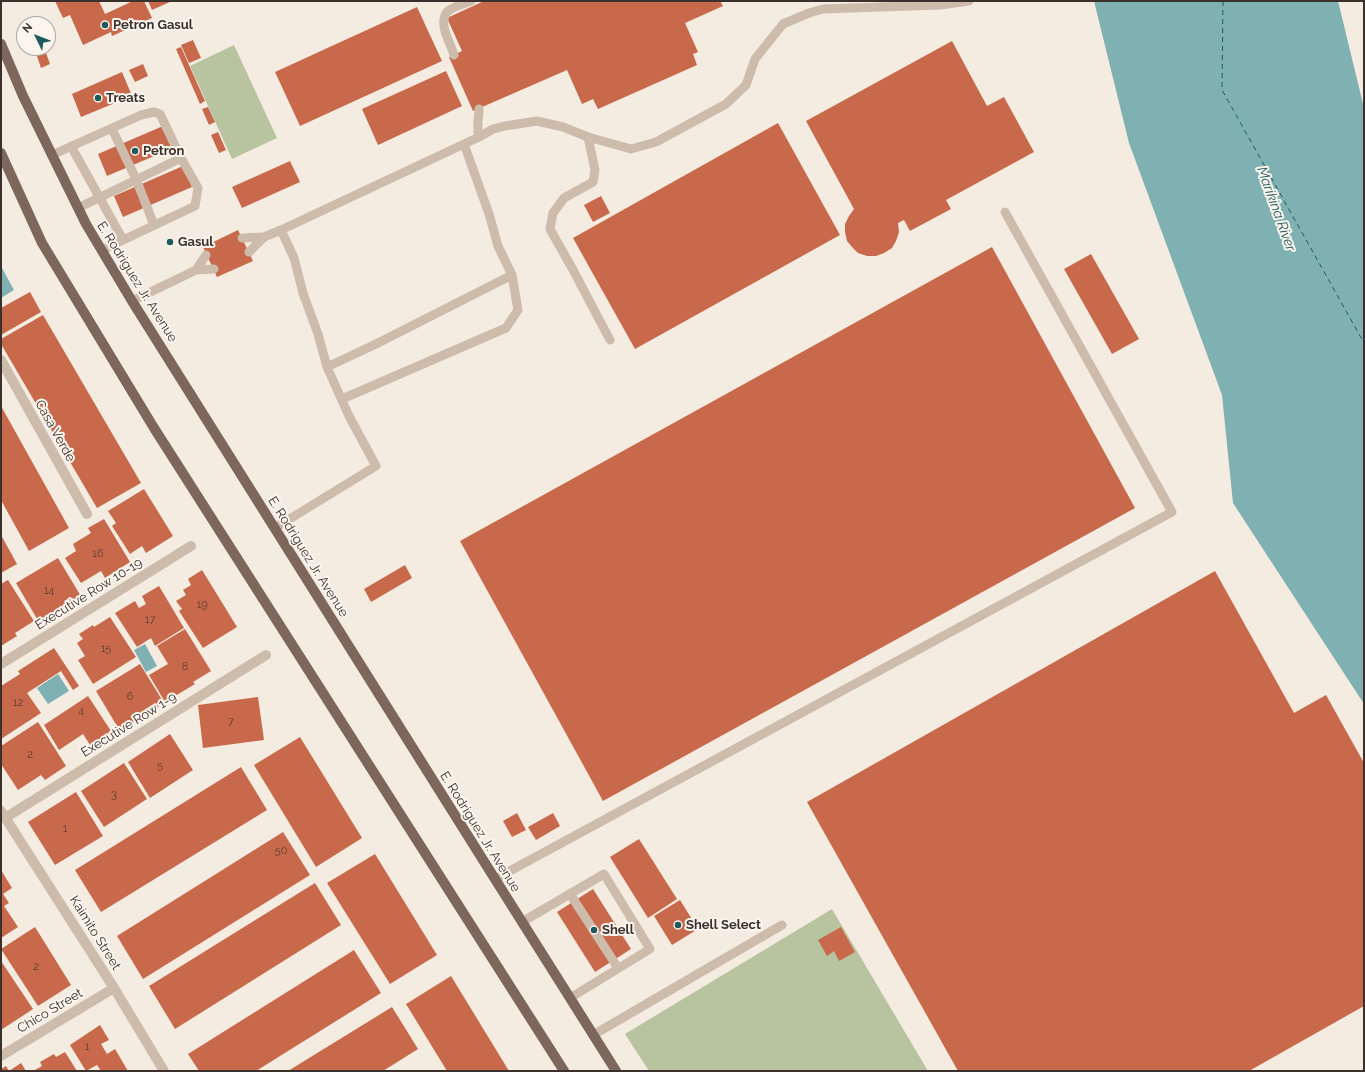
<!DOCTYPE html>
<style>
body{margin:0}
#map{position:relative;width:1365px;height:1072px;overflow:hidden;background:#f4ebe1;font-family:Raleway,sans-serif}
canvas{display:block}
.frame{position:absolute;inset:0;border:2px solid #3b302b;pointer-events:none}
.north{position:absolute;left:16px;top:16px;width:40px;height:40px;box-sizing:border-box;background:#fbf5ee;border:1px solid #aea6a0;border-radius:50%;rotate:313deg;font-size:11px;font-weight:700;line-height:16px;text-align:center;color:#3b302b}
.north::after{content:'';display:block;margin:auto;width:14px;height:18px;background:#1f5a5e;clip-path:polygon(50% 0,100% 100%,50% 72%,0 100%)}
</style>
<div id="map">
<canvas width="1365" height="1072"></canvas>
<div class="frame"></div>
<div class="north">N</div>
</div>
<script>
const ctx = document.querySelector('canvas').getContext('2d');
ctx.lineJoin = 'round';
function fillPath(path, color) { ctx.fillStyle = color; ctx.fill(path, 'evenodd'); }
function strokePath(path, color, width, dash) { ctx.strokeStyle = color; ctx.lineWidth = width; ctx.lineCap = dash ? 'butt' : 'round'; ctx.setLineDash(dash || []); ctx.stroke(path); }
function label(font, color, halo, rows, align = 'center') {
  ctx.font = font + ' Raleway,sans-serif'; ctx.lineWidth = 4; ctx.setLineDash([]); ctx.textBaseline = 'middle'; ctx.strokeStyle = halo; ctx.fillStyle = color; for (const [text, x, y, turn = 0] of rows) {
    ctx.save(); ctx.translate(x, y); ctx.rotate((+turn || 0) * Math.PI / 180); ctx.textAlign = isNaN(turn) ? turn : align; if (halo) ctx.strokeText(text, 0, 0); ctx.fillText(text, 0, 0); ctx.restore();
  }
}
fillPath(new Path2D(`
 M 234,45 L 277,138 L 232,159 L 190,66 Z
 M 832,909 L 928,1071 L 649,1071 L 625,1034 Z`), '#b8c4a0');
fillPath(new Path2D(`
 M 1094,1 L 1338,1 L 1364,108 L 1364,704 L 1233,503 L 1222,395 L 1129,143 Z
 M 1,266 L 14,290 L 1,298 Z
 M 145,644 L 157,666 L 146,672 L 134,650 Z
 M 58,674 L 69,691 L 48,704 L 37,688 Z`), '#7fb0b2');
strokePath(new Path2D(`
 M 1223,1 L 1222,90 L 1364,343`), '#1f5a5e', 1, [5, 4]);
fillPath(new Path2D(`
 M 55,1 L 99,1 L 105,14 L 133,1 L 144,1 L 152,18 L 112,36 L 111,32 L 83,45 L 70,15 L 63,18 Z
 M 148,1 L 172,1 L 152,10 Z
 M 484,1 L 720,1 L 723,6 L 685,23 L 698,52 L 693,54 L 697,65 L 598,109 L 593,99 L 582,104 L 567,70 L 473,111 L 449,57 L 462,51 L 447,18 Z
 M 417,7 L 442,61 L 300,126 L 275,72 Z
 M 193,40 L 201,58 L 189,63 L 181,45 Z
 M 952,41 L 987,106 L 1004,97 L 1034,152 L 946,200 L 951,209 L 910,231 L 904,220 L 898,223 L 899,232 L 896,241 L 892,248 L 884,253 L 876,256 L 867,256 L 858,253 L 852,247 L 847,241 L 845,232 L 845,224 L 849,216 L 854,209 L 806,121 Z
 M 181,47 L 205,101 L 200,104 L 176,49 Z
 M 46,53 L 50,64 L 41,68 L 37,56 Z
 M 143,64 L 148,76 L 135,82 L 129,70 Z
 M 446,71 L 462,106 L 378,145 L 362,109 Z
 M 122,72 L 132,96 L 81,117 L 72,94 Z
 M 208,107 L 215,122 L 209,125 L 202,109 Z
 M 778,123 L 840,235 L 635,349 L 573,238 Z
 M 163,126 L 173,148 L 107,176 L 98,154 Z
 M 218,132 L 226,150 L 219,153 L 211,135 Z
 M 290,161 L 300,182 L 242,208 L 232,187 Z
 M 183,166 L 192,187 L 123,217 L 114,196 Z
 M 601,196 L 610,213 L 593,222 L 584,205 Z
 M 238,230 L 253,261 L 217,277 L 203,247 Z
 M 992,247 L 1135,508 L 603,801 L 460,541 Z
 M 1091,254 L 1139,339 L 1112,354 L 1064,269 Z
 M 30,292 L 41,312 L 1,335 L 1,308 Z
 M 43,315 L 141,483 L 97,508 L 1,344 L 1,339 Z
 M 1,406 L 69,528 L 29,551 L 1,500 Z
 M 144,489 L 173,536 L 146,553 L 142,546 L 130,554 L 112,526 L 116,523 L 108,511 Z
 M 104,519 L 130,562 L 105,578 L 101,571 L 81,583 L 65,558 L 76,551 L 73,544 L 91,533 L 88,528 Z
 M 1,535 L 17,564 L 1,573 Z
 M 58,558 L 82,598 L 40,624 L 16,583 Z
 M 405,565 L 412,578 L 371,602 L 364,589 Z
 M 202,570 L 237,627 L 203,648 L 179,611 L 182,609 L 176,601 L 186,595 L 183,590 L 191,585 L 188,579 Z
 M 1215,571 L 1294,713 L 1326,695 L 1364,763 L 1364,1006 L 1249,1071 L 958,1071 L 807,802 Z
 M 8,580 L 34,621 L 15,633 L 17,636 L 1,646 L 1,584 Z
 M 159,586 L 184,628 L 155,646 L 151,638 L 137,647 L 115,613 L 135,601 L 139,608 L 146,604 L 142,596 Z
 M 110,617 L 136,657 L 93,684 L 78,660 L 85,656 L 77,643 L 83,639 L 79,634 L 93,625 L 94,627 Z
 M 185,629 L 211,671 L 193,682 L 195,684 L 165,702 L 149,675 L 168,664 L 157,646 Z
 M 54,648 L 79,686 L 73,690 L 61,671 L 27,693 L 41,713 L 1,739 L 1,686 L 20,674 L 18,671 Z
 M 140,664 L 164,703 L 120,731 L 96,691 Z
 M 88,696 L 113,734 L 92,748 L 83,734 L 59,750 L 44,725 Z
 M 258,697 L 264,740 L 203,748 L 198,705 Z
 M 38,722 L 66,766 L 45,780 L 41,775 L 18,790 L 1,764 L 1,746 Z
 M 170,734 L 193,770 L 150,798 L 128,762 Z
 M 300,737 L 362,838 L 316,867 L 254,765 Z
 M 124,763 L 147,799 L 104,827 L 81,791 Z
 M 241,767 L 267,810 L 101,912 L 75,870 Z
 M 76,792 L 103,836 L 55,865 L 28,822 Z
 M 517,813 L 526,830 L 512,837 L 503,821 Z
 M 553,813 L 560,826 L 536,840 L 528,827 Z
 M 283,832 L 310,875 L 143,979 L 117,936 Z
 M 639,839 L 677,899 L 648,918 L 610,857 Z
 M 375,854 L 437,955 L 390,984 L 327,883 Z
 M 1,870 L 12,888 L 3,894 L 9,903 L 4,906 L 18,927 L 1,938 Z
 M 315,883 L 341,925 L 175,1029 L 149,986 Z
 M 593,889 L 631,949 L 595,972 L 557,912 Z
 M 680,900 L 698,929 L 672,945 L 654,916 Z
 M 35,927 L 71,985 L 38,1006 L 1,949 Z
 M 841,927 L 855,952 L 839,961 L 834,951 L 827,956 L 818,940 Z
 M 354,950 L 381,993 L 256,1071 L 199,1071 L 188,1054 Z
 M 1,961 L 33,1009 L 1,1030 Z
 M 451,976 L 509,1071 L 447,1071 L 406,1004 Z
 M 392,1007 L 418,1049 L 383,1071 L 288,1071 Z
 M 100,1025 L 109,1040 L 101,1044 L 107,1054 L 115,1049 L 128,1071 L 101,1071 L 97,1065 L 86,1071 L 70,1045 Z
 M 65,1052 L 77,1071 L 33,1071 L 42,1066 L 40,1062 L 54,1054 L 56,1057 Z
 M 21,1063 L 26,1071 L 1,1071 L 1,1069 L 6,1066 L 9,1071 Z`), '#c8694b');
strokePath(new Path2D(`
 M 454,55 C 450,42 438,24 447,12 C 451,8 465,3 471,1
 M 112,129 L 136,179 L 154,225
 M 479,137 L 493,129 L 505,126 L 537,121 L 563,127 L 588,137 L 631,149 L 656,142 L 726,104 L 746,85 L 755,59 L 783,24 L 809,13 L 823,9 L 940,5 L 969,1
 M 588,137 L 595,170 L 593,182 L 564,198 L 553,213 L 550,229 L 572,268 L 610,340
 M 71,146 L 123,240
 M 52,155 L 141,115 L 154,112 L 160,114 L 181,158 L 198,188 L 195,206 L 102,250
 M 78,208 L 181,158
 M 242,238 L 264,237 L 281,230 L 479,137 C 476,125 479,120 479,109
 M 249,252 L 264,237
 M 196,270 L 206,255
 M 132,301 L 196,270 L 214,269
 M 327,367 L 376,344 L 512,275 L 498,246 L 489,214 L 464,144
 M 342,399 L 506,328 L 518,310 L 512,275
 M 275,528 L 376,466 L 349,416 L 327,367 L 318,334 L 303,293 L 294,258 L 281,230
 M 495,879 L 1172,512 L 1005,212
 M 570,894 L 618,968
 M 522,922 L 604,874 L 650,949 L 570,998
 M 593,1035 L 782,925`), '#cdbbac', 9);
strokePath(new Path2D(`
 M 1,360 L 87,514
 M 1,664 L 191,546
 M 1,811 L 114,988 L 164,1071
 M 5,818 L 266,655
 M 1,1056 L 114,988`), '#cdbbac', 10);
strokePath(new Path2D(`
 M 1,44 L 23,96 L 86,224 L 132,301 L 495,879 L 616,1071
 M 1,153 L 42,243 L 154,428 L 564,1071`), '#7d675c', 10);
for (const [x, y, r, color] of [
 [105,25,4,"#1f5a5e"],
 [98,98,4,"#1f5a5e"],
 [135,151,4,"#1f5a5e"],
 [170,242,4,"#1f5a5e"],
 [678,925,4,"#1f5a5e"],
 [594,930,4,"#1f5a5e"]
]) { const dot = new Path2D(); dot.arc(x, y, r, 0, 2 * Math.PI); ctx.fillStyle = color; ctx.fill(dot); strokePath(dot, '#fbf5ee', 1.5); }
label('11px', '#5e3e33', null, [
 ["16",98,554],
 ["14",49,591],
 ["19",202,605],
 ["17",150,620],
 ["15",106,649],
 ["8",185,667],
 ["6",130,697],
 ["12",18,703],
 ["4",81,711],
 ["7",231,722],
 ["2",30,755],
 ["5",160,766],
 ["3",114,795],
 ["1",65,829],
 ["50",281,851],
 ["2",36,967],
 ["1",87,1047]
]);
label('bold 13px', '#3b302b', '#fbf5ee', [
 ["Petron Gasul",113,25],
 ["Treats",106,98],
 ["Petron",143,151],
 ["Gasul",178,242],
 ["Shell Select",686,925],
 ["Shell",602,930]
], 'left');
label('13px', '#3b302b', '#fbf5ee', [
 ["E. Rodriguez Jr. Avenue",137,282,58],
 ["Casa Verde",55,431,61],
 ["E. Rodriguez Jr. Avenue",308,557,58],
 ["Executive Row 10-19",89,594,-32],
 ["Executive Row 1-9",129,725,-32],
 ["E. Rodriguez Jr. Avenue",480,832,58],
 ["Kaimito Street",95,933,58],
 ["Chico Street",50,1011,-31]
]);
label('italic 14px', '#1f5a5e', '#fbf5ee', [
 ["Marikina River",1276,209,70]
]);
</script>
